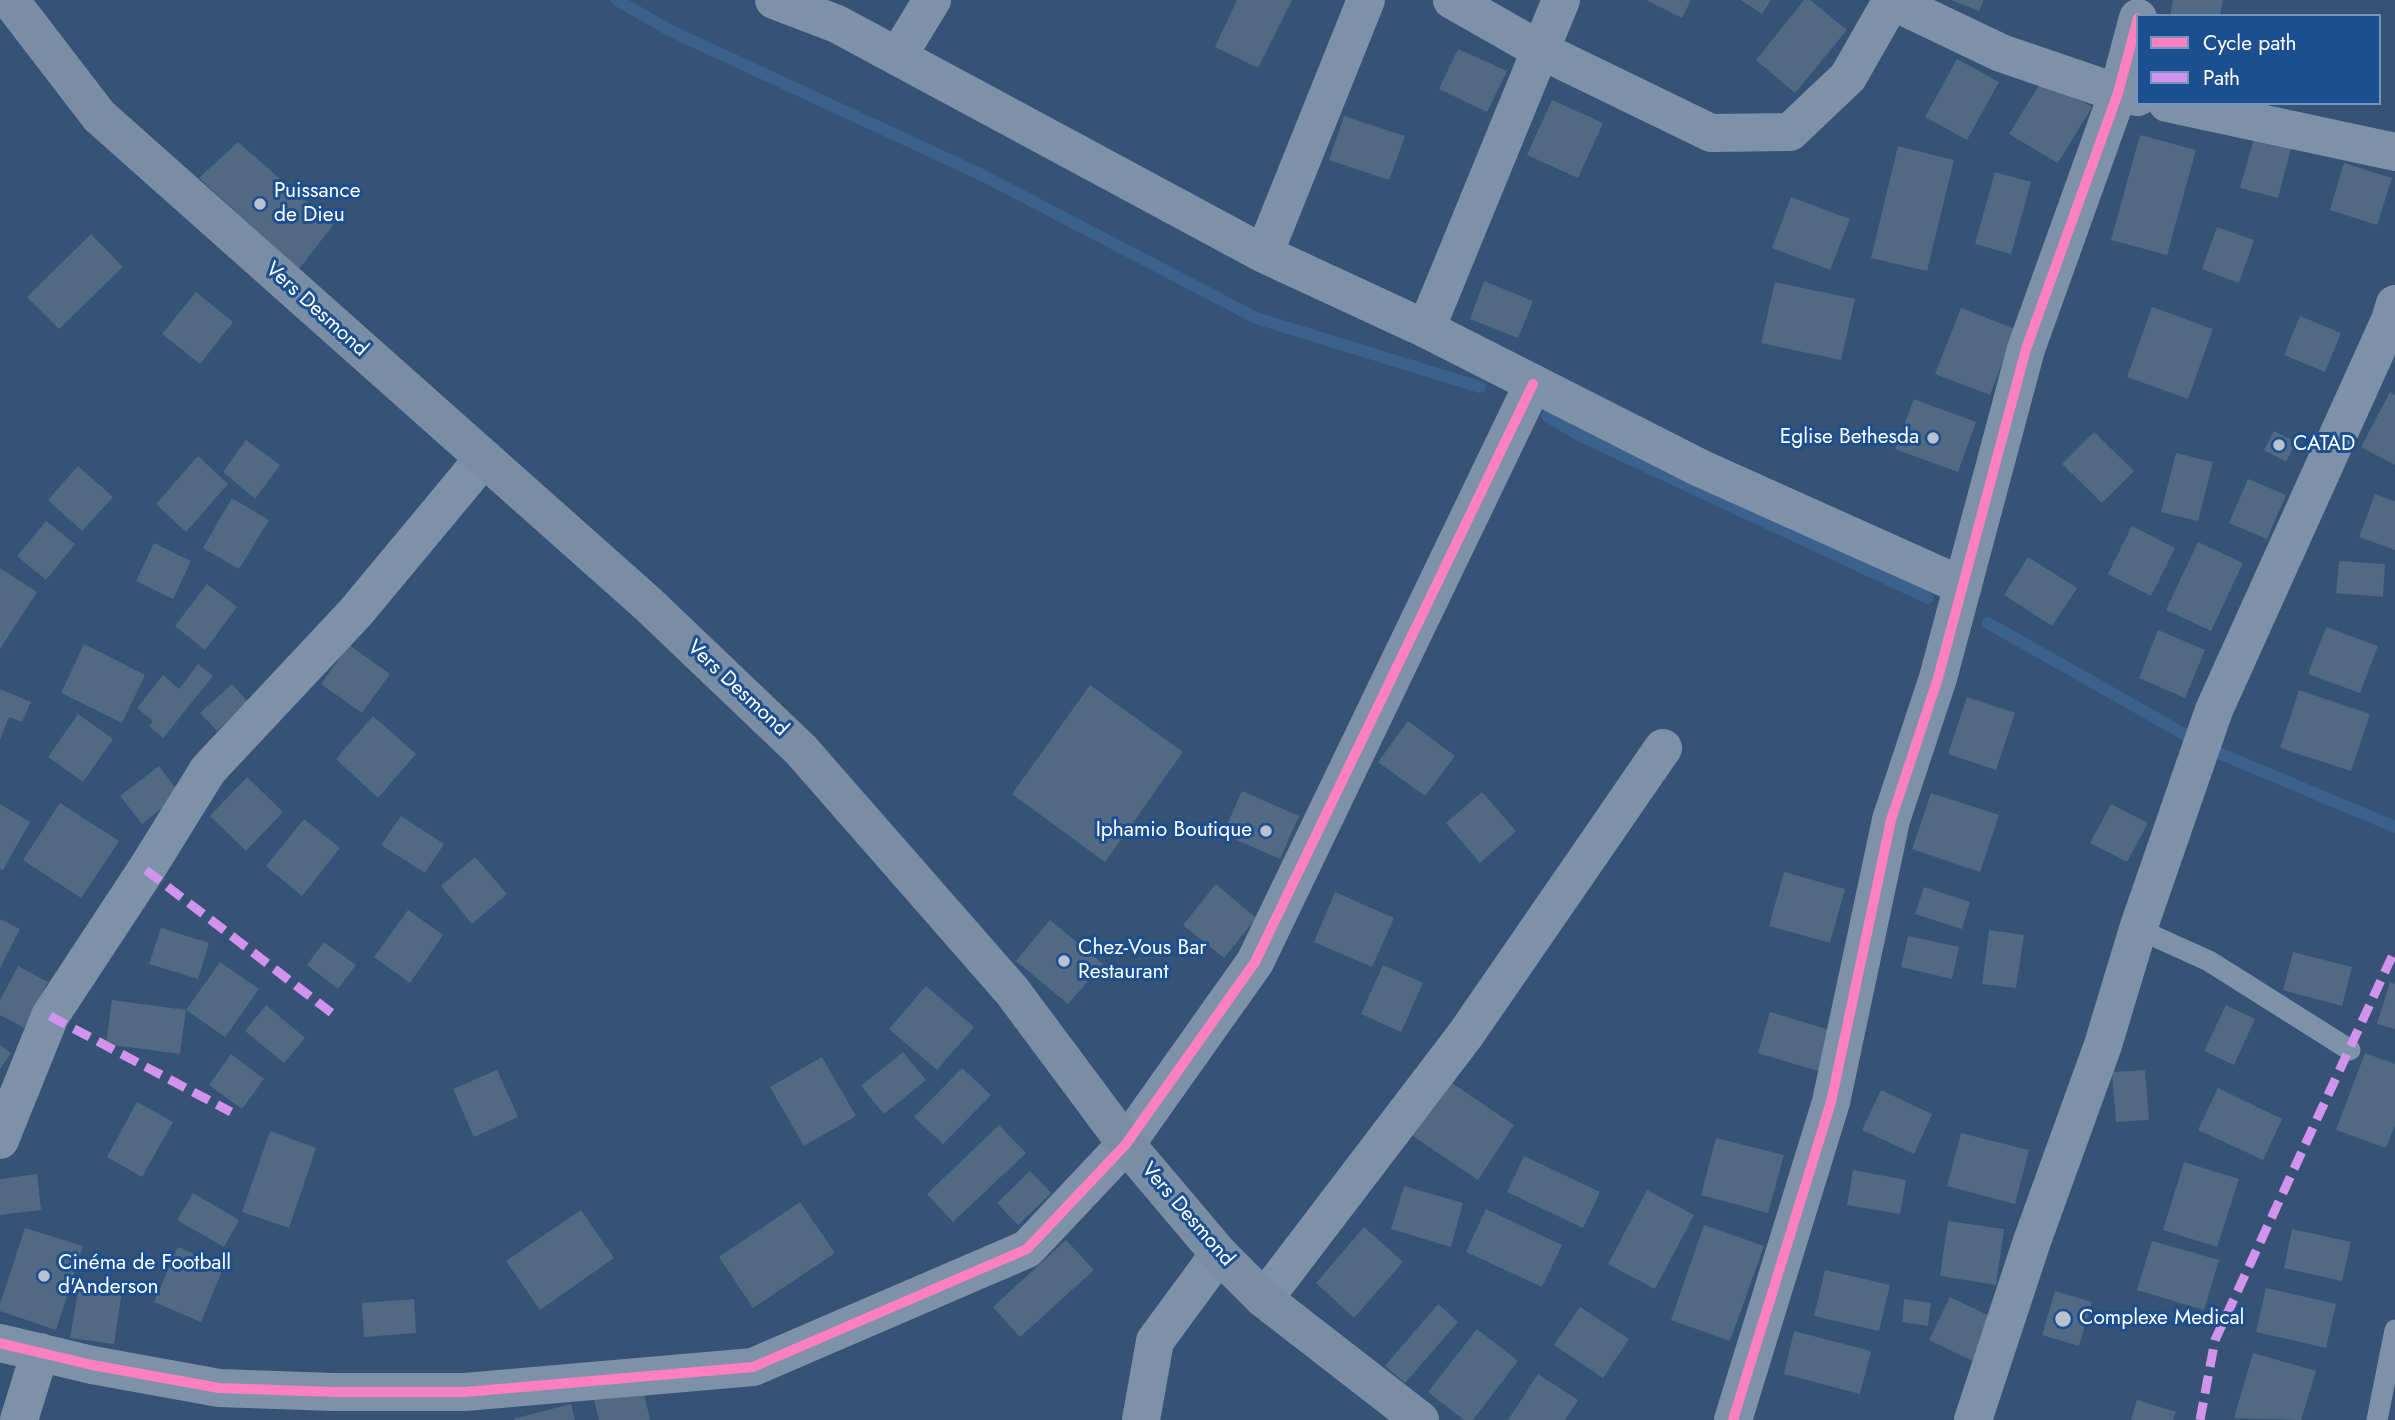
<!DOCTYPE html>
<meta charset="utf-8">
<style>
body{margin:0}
#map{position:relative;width:2395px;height:1420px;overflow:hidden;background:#365274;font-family:Jost,sans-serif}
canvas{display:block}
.legend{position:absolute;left:2136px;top:14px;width:245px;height:91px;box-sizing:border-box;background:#1b4f8f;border:2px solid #7695bc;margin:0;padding:9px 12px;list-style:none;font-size:21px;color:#fff}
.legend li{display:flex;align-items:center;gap:14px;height:35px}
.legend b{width:35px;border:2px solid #7695bc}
</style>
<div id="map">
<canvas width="2395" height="1420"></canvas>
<ul class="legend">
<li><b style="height:9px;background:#ff80c0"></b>Cycle path</li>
<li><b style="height:9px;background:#d193ec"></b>Path</li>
</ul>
</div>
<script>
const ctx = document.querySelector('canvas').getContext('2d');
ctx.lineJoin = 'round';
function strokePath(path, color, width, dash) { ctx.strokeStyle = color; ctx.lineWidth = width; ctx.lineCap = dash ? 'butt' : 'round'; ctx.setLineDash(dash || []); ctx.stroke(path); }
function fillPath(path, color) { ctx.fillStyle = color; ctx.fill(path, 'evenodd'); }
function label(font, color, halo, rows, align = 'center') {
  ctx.font = font + ' Jost,sans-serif'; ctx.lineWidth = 6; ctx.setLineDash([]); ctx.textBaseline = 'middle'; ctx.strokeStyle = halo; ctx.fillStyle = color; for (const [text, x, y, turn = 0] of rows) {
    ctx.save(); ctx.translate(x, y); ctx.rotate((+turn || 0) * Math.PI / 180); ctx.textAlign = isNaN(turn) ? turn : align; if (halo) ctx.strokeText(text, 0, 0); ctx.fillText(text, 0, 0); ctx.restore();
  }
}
strokePath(new Path2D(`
 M 617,0 L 669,30 L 982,175 L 1256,318 L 1480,387
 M 1547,416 L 1581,436 L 1928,598
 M 1988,623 L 2214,751 L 2395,827`), '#3b618d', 12);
fillPath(new Path2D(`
 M 1237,0 L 1292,0 L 1258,68 L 1215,47 Z
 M 1646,0 L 1691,0 L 1682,18 Z
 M 1741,0 L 1771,0 L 1762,14 Z
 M 1804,0 L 1810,0 L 1847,30 L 1795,93 L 1756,60 Z
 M 1951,0 L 1984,0 L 1979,11 Z
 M 2173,0 L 2223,0 L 2220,16 L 2170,16 Z
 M 1458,49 L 1507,71 L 1487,112 L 1439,89 Z
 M 1957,59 L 1999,82 L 1967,140 L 1925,117 Z
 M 2043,79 L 2092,107 L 2058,163 L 2009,134 Z
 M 1552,100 L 1603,123 L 1578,178 L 1527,155 Z
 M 1344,116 L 1405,136 L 1389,180 L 1329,160 Z
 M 2140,135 L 2196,150 L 2167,255 L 2111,240 Z
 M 2254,138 L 2291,148 L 2278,198 L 2240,188 Z
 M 238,142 L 333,225 L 299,269 L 199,178 Z
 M 1898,146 L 1954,160 L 1927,271 L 1871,258 Z
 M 2344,163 L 2392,178 L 2377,225 L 2330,210 Z
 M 1995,172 L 2031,182 L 2011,254 L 1975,244 Z
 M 1791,197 L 1850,219 L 1830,270 L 1772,248 Z
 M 2217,227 L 2254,240 L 2239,283 L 2202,269 Z
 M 91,234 L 123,267 L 59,329 L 27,297 Z
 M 1484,281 L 1533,301 L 1518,338 L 1470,319 Z
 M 1775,282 L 1855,299 L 1841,360 L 1761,343 Z
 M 196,292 L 233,322 L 200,364 L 162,334 Z
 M 2152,307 L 2213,329 L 2188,399 L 2127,377 Z
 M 1961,308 L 2015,329 L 1990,395 L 1935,374 Z
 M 2300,316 L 2341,333 L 2325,372 L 2284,355 Z
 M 2390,392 L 2395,395 L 2395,465 L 2361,447 Z
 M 1914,399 L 1976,422 L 1958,472 L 1895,449 Z
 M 2274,431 L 2296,442 L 2286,462 L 2264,450 Z
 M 2094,432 L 2134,471 L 2102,503 L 2062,464 Z
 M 246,440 L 280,465 L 255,499 L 223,472 Z
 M 2176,453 L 2213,462 L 2198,521 L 2161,512 Z
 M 198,456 L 228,484 L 186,532 L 156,504 Z
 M 78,466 L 113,497 L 82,531 L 48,500 Z
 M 2248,479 L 2286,495 L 2267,539 L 2229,523 Z
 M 2375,494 L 2395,501 L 2395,550 L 2359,537 Z
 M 232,498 L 269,520 L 239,569 L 203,548 Z
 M 46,521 L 75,544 L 46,580 L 17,556 Z
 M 2132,526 L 2175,548 L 2151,596 L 2108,574 Z
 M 2198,542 L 2243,563 L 2211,631 L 2166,610 Z
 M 154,543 L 191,561 L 173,599 L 136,581 Z
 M 2028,557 L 2077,588 L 2052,626 L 2004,595 Z
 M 2339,561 L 2385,564 L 2383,597 L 2336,593 Z
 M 0,568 L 37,592 L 0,649 Z
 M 207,584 L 237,607 L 205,650 L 175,626 Z
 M 2326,627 L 2378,646 L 2360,693 L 2308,674 Z
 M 2158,630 L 2205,650 L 2185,698 L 2139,678 Z
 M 84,644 L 145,675 L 122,723 L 61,693 Z
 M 349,645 L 390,674 L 362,713 L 321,684 Z
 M 198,664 L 213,676 L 163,738 L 149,726 L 153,721 L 137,708 L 163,675 L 179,689 Z
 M 232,684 L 248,702 L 217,731 L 200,713 Z
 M 1090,685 L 1183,752 L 1105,862 L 1012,794 Z
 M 0,689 L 31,702 L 22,722 L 9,717 L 0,740 Z
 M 2299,690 L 2370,714 L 2351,771 L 2280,748 Z
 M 1967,697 L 2015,713 L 1996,770 L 1948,754 Z
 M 78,714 L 113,739 L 83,782 L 48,757 Z
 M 373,716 L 416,754 L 378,798 L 336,759 Z
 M 1408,721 L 1455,756 L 1425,796 L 1378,762 Z
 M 159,766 L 180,794 L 142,824 L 120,796 Z
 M 247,777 L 283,812 L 246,851 L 210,816 Z
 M 1242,791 L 1299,816 L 1280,859 L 1223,834 Z
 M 1482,792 L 1516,831 L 1480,863 L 1446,823 Z
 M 1931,793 L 1999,815 L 1980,872 L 1912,849 Z
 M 60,803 L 119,841 L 81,898 L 23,860 Z
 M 0,804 L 30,822 L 3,870 L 0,869 Z
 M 2111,804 L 2148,823 L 2127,862 L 2090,843 Z
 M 401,816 L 444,844 L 425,873 L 381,845 Z
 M 304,819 L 340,848 L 302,896 L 266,866 Z
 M 475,857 L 507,894 L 472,924 L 441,886 Z
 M 1784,872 L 1845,889 L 1830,943 L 1769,926 Z
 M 1216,884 L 1256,918 L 1224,958 L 1183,925 Z
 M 1924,887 L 1970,902 L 1962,929 L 1915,914 Z
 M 1335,892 L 1394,918 L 1372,967 L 1314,942 Z
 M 408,910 L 443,935 L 410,983 L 374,957 Z
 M 0,919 L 20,929 L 0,968 Z
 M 1050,920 L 1103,964 L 1068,1004 L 1016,961 Z
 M 161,928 L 209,943 L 198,979 L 149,964 Z
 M 1989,930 L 2024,935 L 2016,988 L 1982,984 Z
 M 1908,936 L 1959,947 L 1952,979 L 1901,967 Z
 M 324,942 L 356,965 L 338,989 L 307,965 Z
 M 2293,952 L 2352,967 L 2342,1006 L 2283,990 Z
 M 220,962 L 259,989 L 225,1037 L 186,1010 Z
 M 1383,965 L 1423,983 L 1401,1032 L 1361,1014 Z
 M 18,966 L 48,982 L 24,1028 L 0,1015 L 0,1000 Z
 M 2390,982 L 2395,984 L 2395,1029 L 2377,1024 Z
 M 926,986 L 974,1027 L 937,1070 L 889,1029 Z
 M 112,1000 L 186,1010 L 180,1054 L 106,1044 Z
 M 266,1005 L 305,1038 L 284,1063 L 245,1031 Z
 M 2226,1005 L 2255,1019 L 2234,1065 L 2204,1051 Z
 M 1770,1012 L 1833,1031 L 1821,1072 L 1758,1053 Z
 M 0,1045 L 11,1053 L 0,1069 Z
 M 903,1052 L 926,1080 L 884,1114 L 861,1086 Z
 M 2365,1053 L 2395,1064 L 2395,1125 L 2386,1148 L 2336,1130 Z
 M 231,1054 L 264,1079 L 242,1109 L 209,1085 Z
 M 822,1057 L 856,1116 L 804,1146 L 770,1087 Z
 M 962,1068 L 991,1095 L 943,1144 L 914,1117 Z
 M 497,1070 L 518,1117 L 474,1137 L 453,1089 Z
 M 2145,1070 L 2149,1120 L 2116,1122 L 2112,1072 Z
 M 1446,1079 L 1514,1125 L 1478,1180 L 1410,1134 Z
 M 2218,1088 L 2282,1119 L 2263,1160 L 2198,1130 Z
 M 1881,1090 L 1932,1114 L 1914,1154 L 1862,1130 Z
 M 137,1102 L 173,1122 L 142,1177 L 107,1157 Z
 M 999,1125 L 1026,1153 L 953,1222 L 927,1194 Z
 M 270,1131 L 316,1148 L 289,1228 L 242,1212 Z
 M 1961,1133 L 2029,1150 L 2015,1204 L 1947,1186 Z
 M 1716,1138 L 1784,1155 L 1768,1213 L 1701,1195 Z
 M 1524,1156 L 1600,1192 L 1583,1228 L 1507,1192 Z
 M 2184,1162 L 2239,1179 L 2217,1247 L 2163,1230 Z
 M 1853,1170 L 1906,1180 L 1900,1214 L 1847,1205 Z
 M 1030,1171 L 1051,1193 L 1018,1225 L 997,1203 Z
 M 37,1174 L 41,1210 L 0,1215 L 0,1179 Z
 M 1404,1186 L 1463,1203 L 1451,1247 L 1391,1229 Z
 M 1647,1190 L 1694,1215 L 1655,1289 L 1608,1264 Z
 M 193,1193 L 239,1220 L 224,1247 L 177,1220 Z
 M 800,1202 L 835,1253 L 753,1308 L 719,1257 Z
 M 1486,1209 L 1562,1245 L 1542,1287 L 1466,1252 Z
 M 581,1210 L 614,1258 L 540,1310 L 506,1261 Z
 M 1948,1221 L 2004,1229 L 1996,1285 L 1940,1276 Z
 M 1704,1225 L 1764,1246 L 1730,1341 L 1671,1320 Z
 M 1364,1227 L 1403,1262 L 1354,1318 L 1316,1283 Z
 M 25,1228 L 83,1246 L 56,1330 L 0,1311 L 0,1304 Z
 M 2292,1229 L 2351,1242 L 2342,1281 L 2284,1268 Z
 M 1066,1240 L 1094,1270 L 1020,1337 L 993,1307 Z
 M 2152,1241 L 2219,1260 L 2204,1310 L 2137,1290 Z
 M 178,1247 L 224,1266 L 201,1322 L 154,1302 Z
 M 1825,1270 L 1890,1285 L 1879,1331 L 1814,1316 Z
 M 79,1285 L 122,1291 L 114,1344 L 70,1338 Z
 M 2266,1288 L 2336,1304 L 2326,1348 L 2256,1332 Z
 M 2055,1291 L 2092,1302 L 2079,1346 L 2042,1335 Z
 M 1950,1297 L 1998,1320 L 1977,1363 L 1929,1340 Z
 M 414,1299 L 416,1333 L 364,1337 L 362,1303 Z
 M 1904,1299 L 1931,1303 L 1928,1326 L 1902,1322 Z
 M 1438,1304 L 1458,1322 L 1405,1383 L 1385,1366 Z
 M 1580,1307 L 1629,1339 L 1603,1378 L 1554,1345 Z
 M 1477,1329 L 1518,1361 L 1473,1420 L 1464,1420 L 1428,1392 Z
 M 1794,1331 L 1871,1351 L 1860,1394 L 1784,1374 Z
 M 2253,1353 L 2316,1371 L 2301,1420 L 2234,1418 Z
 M 1538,1374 L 1578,1400 L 1565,1420 L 1508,1420 Z
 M 643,1389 L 650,1420 L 599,1420 L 594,1400 Z
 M 2137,1400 L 2176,1412 L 2173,1420 L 2131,1420 Z
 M 571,1404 L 575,1420 L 514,1420 L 513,1419 Z`), '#526984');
strokePath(new Path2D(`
 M 2138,929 L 2209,961 L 2350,1050
 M 2377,1420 L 2395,1330`), '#7d92a8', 21);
strokePath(new Path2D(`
 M 774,0 L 837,24 L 1264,254 L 1426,329 L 1700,468 L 1963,586
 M 1452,0 L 1540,50 L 1711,133 L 1790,132 L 1848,77 L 1892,0
 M 1892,1 L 2001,53 L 2118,93 L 2138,97
 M 898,56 L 932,0
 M 2167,103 L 2395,152
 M 1264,254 L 1366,0
 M 1426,329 L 1561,0
 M 0,1140 L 50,1016 L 146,870 L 208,770 L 356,612 L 484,458
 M 1264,1299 L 1466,1034 L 1663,748
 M 0,1343 L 92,1365 L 219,1388 L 333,1392 L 465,1392 L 753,1367 L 1027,1249 L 1126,1144 L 1255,962 L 1533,384
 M 19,1420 L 40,1352
 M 1141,1420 L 1155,1341 L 1219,1254
 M 1733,1420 L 1831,1102 L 1891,820 L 1938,678 L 2026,349 L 2118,93 L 2138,18
 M 1973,1420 L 2032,1241 L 2103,1045 L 2138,929 L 2214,710 L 2390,320 L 2395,304`), '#7d92a8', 38);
strokePath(new Path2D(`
 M 10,0 L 99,116 L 648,604 L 801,750 L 1012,991 L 1126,1144 L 1219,1254 L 1264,1299 L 1420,1420`), '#798da4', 38);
strokePath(new Path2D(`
 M 146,870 L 333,1014
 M 50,1016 L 231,1112
 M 2200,1420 L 2215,1340 L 2395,950`), '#d193ec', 9, [18, 9]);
strokePath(new Path2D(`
 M 0,1343 L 92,1365 L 219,1388 L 333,1392 L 465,1392 L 753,1367 L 1027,1249 L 1126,1144 L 1255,962 L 1533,384
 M 1733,1420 L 1831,1102 L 1891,820 L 1938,678 L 2026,349 L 2118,93 L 2138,18`), '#ff80c0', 10);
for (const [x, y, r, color] of [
 [260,204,7,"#b9c2ce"],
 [1933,438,7,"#b9c2ce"],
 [2279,445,7,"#b9c2ce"],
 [1266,831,7,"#b9c2ce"],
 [1064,961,7,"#b9c2ce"],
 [44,1276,7,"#b9c2ce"],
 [2063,1319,9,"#b9c2ce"]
]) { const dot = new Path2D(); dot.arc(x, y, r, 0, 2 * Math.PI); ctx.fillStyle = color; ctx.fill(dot); strokePath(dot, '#1b4f8f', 2.5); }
label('21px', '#fff', '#1b4f8f', [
 ["Puissance",274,192],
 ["de Dieu",274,216],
 ["Eglise Bethesda",1919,438,"right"],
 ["CATAD",2293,445],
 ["Iphamio Boutique",1252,831,"right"],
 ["Chez-Vous Bar",1078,949],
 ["Restaurant",1078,973],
 ["Cinéma de Football",58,1264],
 ["d'Anderson",58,1288],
 ["Complexe Medical",2079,1319]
], 'left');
label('21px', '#fff', '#1b4f8f', [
 ["Vers Desmond",316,310,42],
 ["Vers Desmond",737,689,43],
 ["Vers Desmond",1187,1215,49]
]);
</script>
